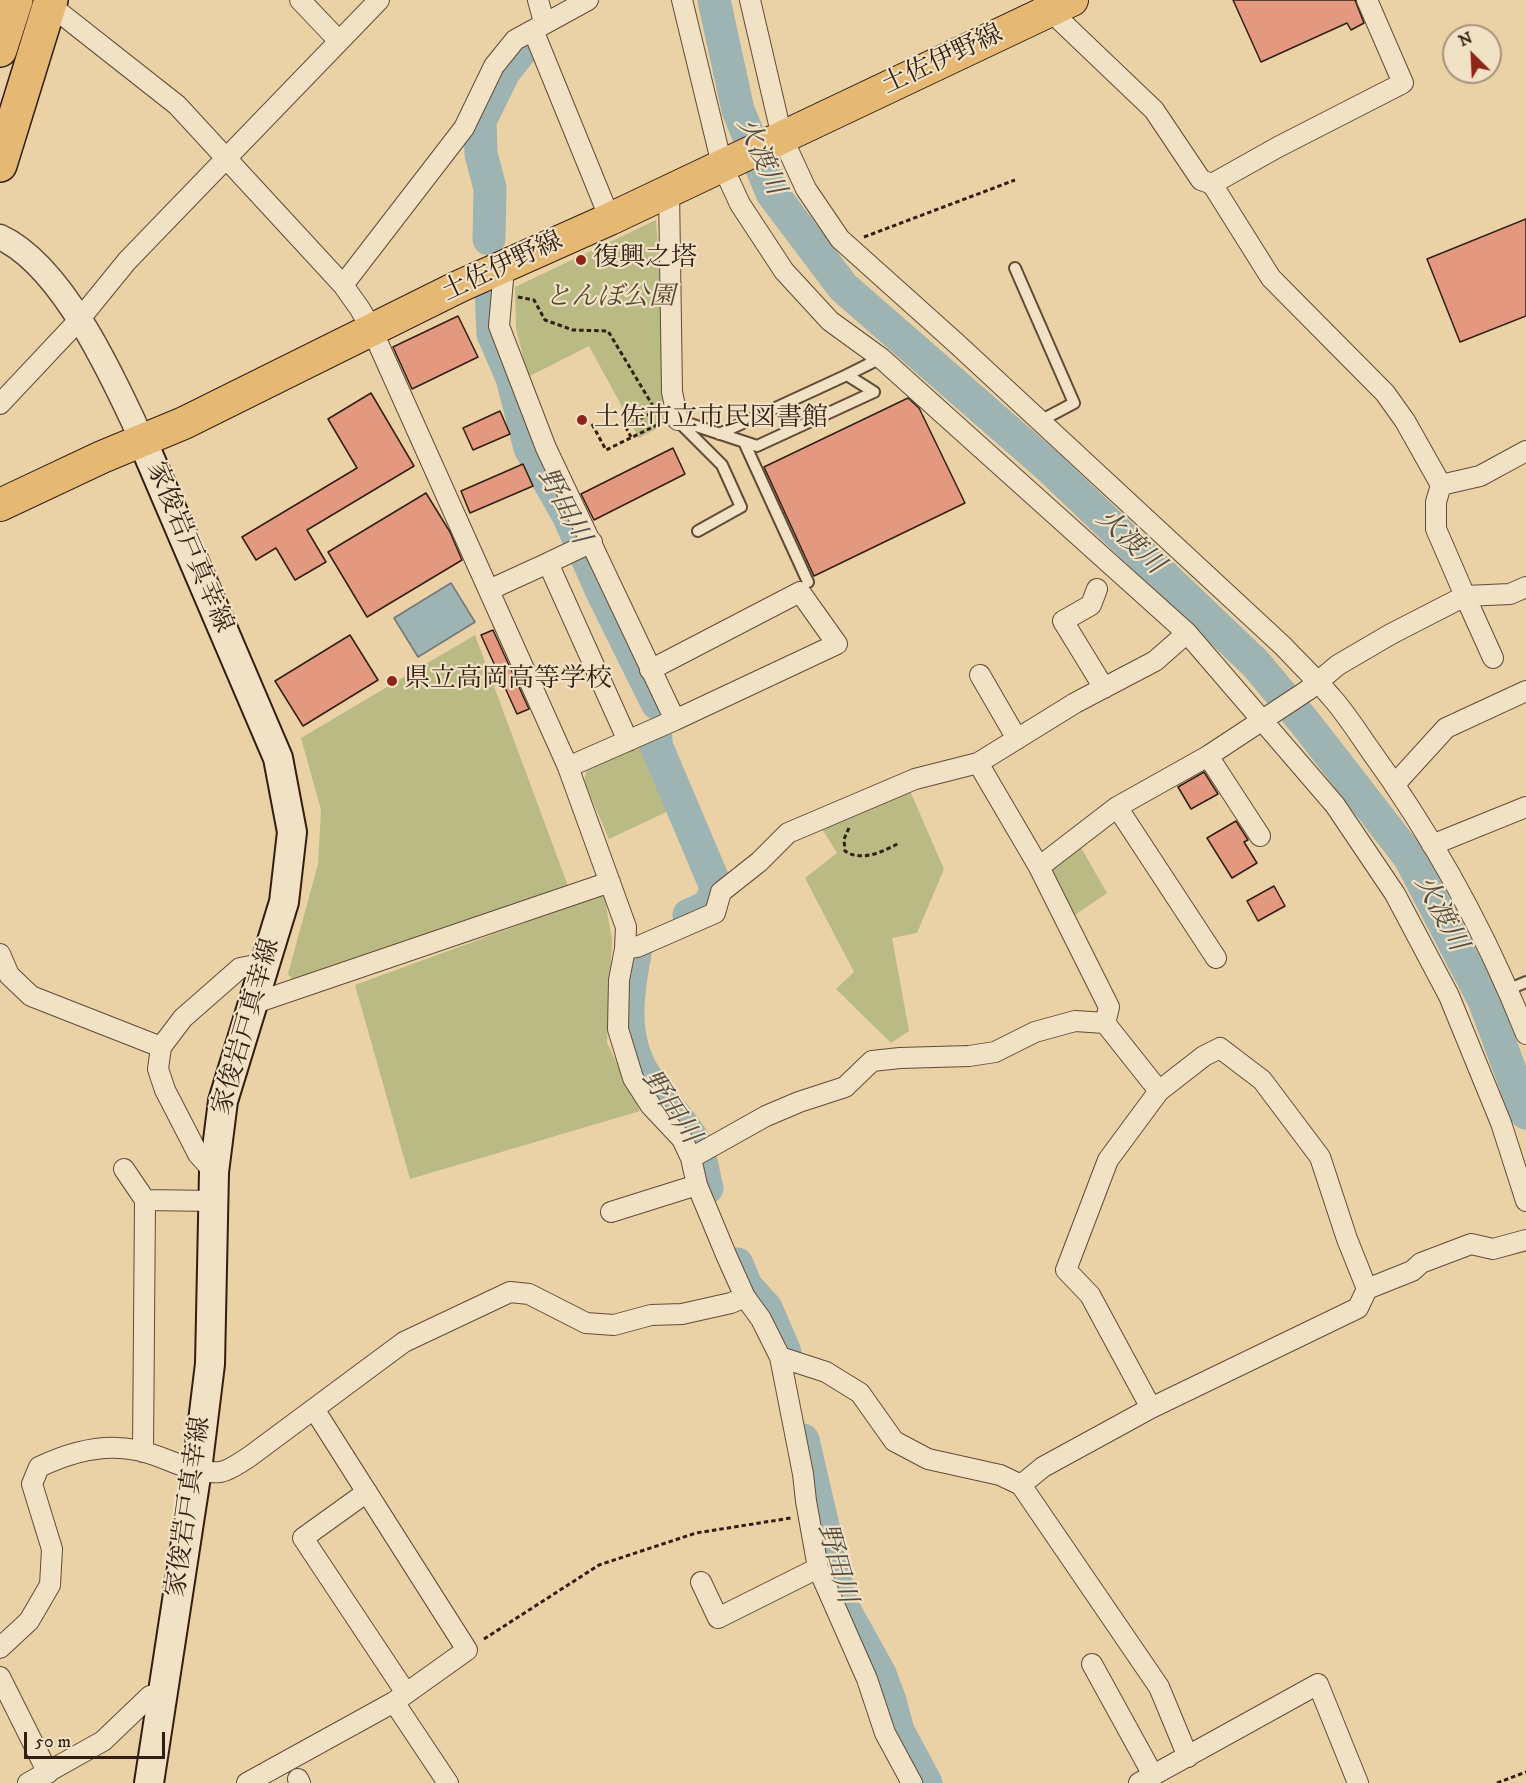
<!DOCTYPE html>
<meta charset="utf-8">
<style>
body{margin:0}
#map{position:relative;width:1526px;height:1783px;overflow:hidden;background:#ead1a6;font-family:"IM FELL DW Pica",serif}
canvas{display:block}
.north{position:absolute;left:1442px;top:24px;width:60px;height:60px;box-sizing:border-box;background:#f1e1c5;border:2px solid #a5937d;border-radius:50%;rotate:336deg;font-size:16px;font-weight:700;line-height:24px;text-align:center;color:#331f12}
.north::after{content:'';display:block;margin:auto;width:21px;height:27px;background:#8f2418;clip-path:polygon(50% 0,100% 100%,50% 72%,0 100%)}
.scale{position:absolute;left:24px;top:1732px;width:141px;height:27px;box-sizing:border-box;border:3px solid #331f12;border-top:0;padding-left:8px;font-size:18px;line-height:21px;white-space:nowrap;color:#331f12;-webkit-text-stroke:4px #f1e1c5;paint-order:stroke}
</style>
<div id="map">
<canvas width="1526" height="1783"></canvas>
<div class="north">N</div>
<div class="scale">50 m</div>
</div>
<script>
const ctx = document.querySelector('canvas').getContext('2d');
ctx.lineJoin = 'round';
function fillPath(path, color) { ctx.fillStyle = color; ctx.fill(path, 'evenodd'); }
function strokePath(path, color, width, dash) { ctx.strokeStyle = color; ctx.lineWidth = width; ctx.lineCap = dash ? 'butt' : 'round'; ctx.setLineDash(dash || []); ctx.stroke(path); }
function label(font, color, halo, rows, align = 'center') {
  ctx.font = font + ' "IM FELL DW Pica","Noto Serif JP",serif'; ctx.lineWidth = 4.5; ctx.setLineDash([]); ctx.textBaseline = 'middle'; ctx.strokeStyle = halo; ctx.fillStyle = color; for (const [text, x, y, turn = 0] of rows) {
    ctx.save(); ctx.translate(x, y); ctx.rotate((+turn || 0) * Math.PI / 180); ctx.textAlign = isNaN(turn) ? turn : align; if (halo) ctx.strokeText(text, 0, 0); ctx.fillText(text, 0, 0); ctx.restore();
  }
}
fillPath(new Path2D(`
 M 656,220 L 670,421 L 639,438 L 589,346 L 528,377 L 516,328 L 515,287 Z
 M 475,635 L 568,886 L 294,982 L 288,974 L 318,864 L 321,810 L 301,738 Z
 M 650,741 L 677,807 L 609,839 L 584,781 L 587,769 Z
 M 910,791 L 944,869 L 917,933 L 892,938 L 909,1031 L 891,1043 L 836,989 L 854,972 L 805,878 L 837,853 L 820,826 Z
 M 1080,846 L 1107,893 L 1069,919 L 1045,871 Z
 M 604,894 L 612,940 L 607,1043 L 640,1111 L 410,1179 L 355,985 Z`), '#baba85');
const water = new Path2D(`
 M 451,583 L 475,622 L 418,657 L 394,618 Z`);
fillPath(water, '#9db4b3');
strokePath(water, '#737873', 1.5);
strokePath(new Path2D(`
 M 714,0 L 738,110 L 772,193 L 843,287 L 1047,465 L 1255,663 L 1306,724 L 1410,858 L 1484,1000 L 1526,1113
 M 489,239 L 490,188 L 481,154 L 480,121 L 504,72 L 527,43
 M 491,291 L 493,334 L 512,378 L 530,448 L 568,515 L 603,594 L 657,703
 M 656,739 L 656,745 L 716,887 C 712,906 706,908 689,915
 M 635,954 C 627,995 621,1039 645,1076 C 660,1100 681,1120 695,1143 C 700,1150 704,1178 707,1188
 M 737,1264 L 746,1286 L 766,1308 L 785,1352
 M 803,1440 L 839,1595 L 844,1609 L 880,1674 L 890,1701 L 898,1731 L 926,1783`), '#9db4b3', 33);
const building = new Path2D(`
 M 1233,0 L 1355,0 L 1364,23 L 1351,30 L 1347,23 L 1261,62 Z
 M 1526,219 L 1526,316 L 1460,342 L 1427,259 Z
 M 458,316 L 478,357 L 412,389 L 393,347 Z
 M 371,393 L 414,466 L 307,530 L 326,562 L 295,580 L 276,548 L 256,560 L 242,537 L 357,468 L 328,419 Z
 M 908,398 L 919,408 L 965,503 L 814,576 L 764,467 Z
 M 500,411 L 510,434 L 473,450 L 463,428 Z
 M 673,448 L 685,474 L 594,520 L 581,494 Z
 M 523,464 L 533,486 L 470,513 L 461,491 Z
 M 426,493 L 450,532 L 462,560 L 367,617 L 328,552 Z
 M 493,630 L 529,709 L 517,714 L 481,635 Z
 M 350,635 L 378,680 L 303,726 L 275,681 Z
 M 1204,772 L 1218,794 L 1191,809 L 1178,787 Z
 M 1236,821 L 1248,840 L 1244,842 L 1257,863 L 1232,878 L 1207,838 Z
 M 1274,886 L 1285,906 L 1258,921 L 1247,901 Z`);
fillPath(building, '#e3997f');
strokePath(building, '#331f12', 1.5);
const service = new Path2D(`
 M 1015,268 L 1074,403 L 1040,421
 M 847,375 L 881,358
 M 678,420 L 757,446 L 874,392
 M 680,423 L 722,465 L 741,507 L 698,531
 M 719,434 L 847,375 L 874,392
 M 744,442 L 808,582
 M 1507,990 L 1526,982`);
const minor = new Path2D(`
 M 300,0 L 339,41
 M 538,0 L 544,22
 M 682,0 L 722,165 L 740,204 L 784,271 L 830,321 L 881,358 L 1187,633 L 1335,805 L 1395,894 L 1449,996 L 1501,1123 L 1526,1201
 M 750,0 L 782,137 L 806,189 L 840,239 L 956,343 L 1283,646 C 1300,664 1318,681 1333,699 C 1346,714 1357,731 1368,747 C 1432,835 1486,933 1526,1034
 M 50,5 L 177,105 L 343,285 L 360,309 L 372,330 L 568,767 L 626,927 L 625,949 L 619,980 L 618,1029 L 633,1078 L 651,1106 L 682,1139 L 691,1158 L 697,1185 L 727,1257 L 745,1297 L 761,1319 L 780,1357 L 803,1474 L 806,1501 L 818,1568 L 867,1679 L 885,1733 L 912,1783
 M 533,30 L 610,219
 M 1212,184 L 1278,147 L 1403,83 L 1367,0
 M 669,190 L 672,392 L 678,420
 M 504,268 L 499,326 L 546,448 L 675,720
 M 343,285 L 464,128 L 494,66 L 515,40 L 588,0
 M 0,404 L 79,320 L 127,261 L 379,0
 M 1441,485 L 1480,476 L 1526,451
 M 548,563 L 592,542
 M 1097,589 L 1091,605 L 1063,621 L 1104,688
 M 489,590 L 548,563 L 628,741
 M 1493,658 L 1465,596 L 1510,594 L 1526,587
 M 980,675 L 1017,739
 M 1208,756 L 1260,836
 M 978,763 L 1039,867 L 1109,1007 L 1105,1023
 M 568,767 L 675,720 L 837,644 L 800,592 L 650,670
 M 1395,784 L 1446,728 L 1526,691
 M 1117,807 L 1216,958
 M 1432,845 L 1526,807
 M 1039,867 L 1117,807 L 1208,756 L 1308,690 L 1338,665 L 1391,634 L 1465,596 L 1436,529 L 1436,502 L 1441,485 L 1405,421 L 1385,393 L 1271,278 L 1212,184 L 1201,180 L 1154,110 L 1043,4
 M 625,949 L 637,947 L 715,913 L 721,892 L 759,862 L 788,833 L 915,779 L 978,763 L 1075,703 L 1155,661 L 1187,633
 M 0,954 L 9,975 L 31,996 L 161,1047
 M 255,1003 L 610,882
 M 691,1158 L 766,1116 L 799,1102 L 845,1087 L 872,1061 L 900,1058 L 969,1056 L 995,1052 L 1035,1032 L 1075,1021 L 1105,1023 L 1159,1091 L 1204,1056 L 1220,1048 L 1262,1080 L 1320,1157 L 1347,1239 L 1367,1289 L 1358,1308 L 1151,1408 L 1043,1467 L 1021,1485
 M 124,1169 L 145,1200 L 214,1201
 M 214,1172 L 198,1154 L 165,1090 L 158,1069 L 161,1047 L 183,1018 L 240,968 L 266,963
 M 611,1212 L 697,1185
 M 1367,1289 L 1412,1271 L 1421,1263 L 1471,1244 L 1493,1249 L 1526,1240
 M 780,1357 L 826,1372 L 860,1393 L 894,1441 L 928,1459 L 1000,1475 L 1021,1485 L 1159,1687 L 1188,1757
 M 1151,1408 L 1090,1295 L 1066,1270 L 1108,1160 L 1159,1091
 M 314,1409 L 467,1650 L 394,1702
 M 143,1452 L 145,1200
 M 367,1492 L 303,1538 L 406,1693
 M 701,1582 L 718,1618 L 818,1568
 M 0,1648 L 29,1621 L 50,1585 L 52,1549 L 32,1484 L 39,1467 C 68,1453 103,1443 136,1450 C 165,1455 190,1475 220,1472 C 229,1471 241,1462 249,1457 L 404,1342 L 510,1292 L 529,1294 L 586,1323 L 614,1325 L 651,1315 L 682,1314 L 731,1303 L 745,1297
 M 1092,1664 L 1153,1775
 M 0,1677 L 48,1773
 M 298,1779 L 300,1783
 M 28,1783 L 103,1741 L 150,1696 L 163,1692
 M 247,1783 L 394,1702 L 448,1783
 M 1139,1783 L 1318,1684 L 1358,1783`);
const tertiary = new Path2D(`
 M 0,237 C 63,266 114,379 142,440`);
const secondary = new Path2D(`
 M 142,440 L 278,758 L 292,832 L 284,902 L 223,1101 L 214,1172 L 210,1364 L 197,1470 L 149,1783`);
const primary = new Path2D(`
 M 0,505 L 102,457 L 184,423 L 460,286 L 610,219 L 1072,0`);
const trunk = new Path2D(`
 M 0,50 L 16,0
 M 0,165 L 51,0`);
strokePath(service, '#614c37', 14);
strokePath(minor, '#614c37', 22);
strokePath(tertiary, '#614c37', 27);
strokePath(secondary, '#331f12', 32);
strokePath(primary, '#331f12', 34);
strokePath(trunk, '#331f12', 36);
strokePath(new Path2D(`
 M 864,237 L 1015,180
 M 518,297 L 534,300 L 545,320 L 573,330 L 608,331 L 656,411 L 625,426 L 631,437
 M 592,424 L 606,450 L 659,424
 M 849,828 L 844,839 L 845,851 C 861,862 883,852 899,843
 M 484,1639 L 599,1565 L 696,1533 L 791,1518
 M 1497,1783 L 1526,1772`), '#331f12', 3, [4.5, 3]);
strokePath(service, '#f1e1c5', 10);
strokePath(minor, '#f1e1c5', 20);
strokePath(tertiary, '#f1e1c5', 24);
strokePath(secondary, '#f1e1c5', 28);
strokePath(primary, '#e5b873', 32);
strokePath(trunk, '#e5b873', 33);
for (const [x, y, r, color] of [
 [581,260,6,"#8f2418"],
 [582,420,6,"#8f2418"],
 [392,681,6,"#8f2418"]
]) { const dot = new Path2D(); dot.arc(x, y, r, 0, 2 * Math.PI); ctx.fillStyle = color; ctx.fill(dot); strokePath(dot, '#f1e1c5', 2); }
label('26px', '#331f12', '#f1e1c5', [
 ["土佐伊野線",943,61,-25],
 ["土佐伊野線",503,268,-25],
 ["家俊岩戸真幸線",188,548,67],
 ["家俊岩戸真幸線",248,1027,-74],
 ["家俊岩戸真幸線",190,1507,-82]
]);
label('26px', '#331f12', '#f1e1c5', [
 ["復興之塔",593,260],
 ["土佐市立市民図書館",594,420],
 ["県立高岡高等学校",404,681]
], 'left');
label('italic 26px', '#55462f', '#f1e1c5', [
 ["とんぼ公園",610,299]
]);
label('italic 27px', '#534c42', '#f1e1c5', [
 ["火渡川",759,157,66],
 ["野田川",562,507,62],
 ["火渡川",1129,543,43],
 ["火渡川",1439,914,62],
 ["野田川",669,1108,56],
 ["野田川",835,1564,74]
]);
</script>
